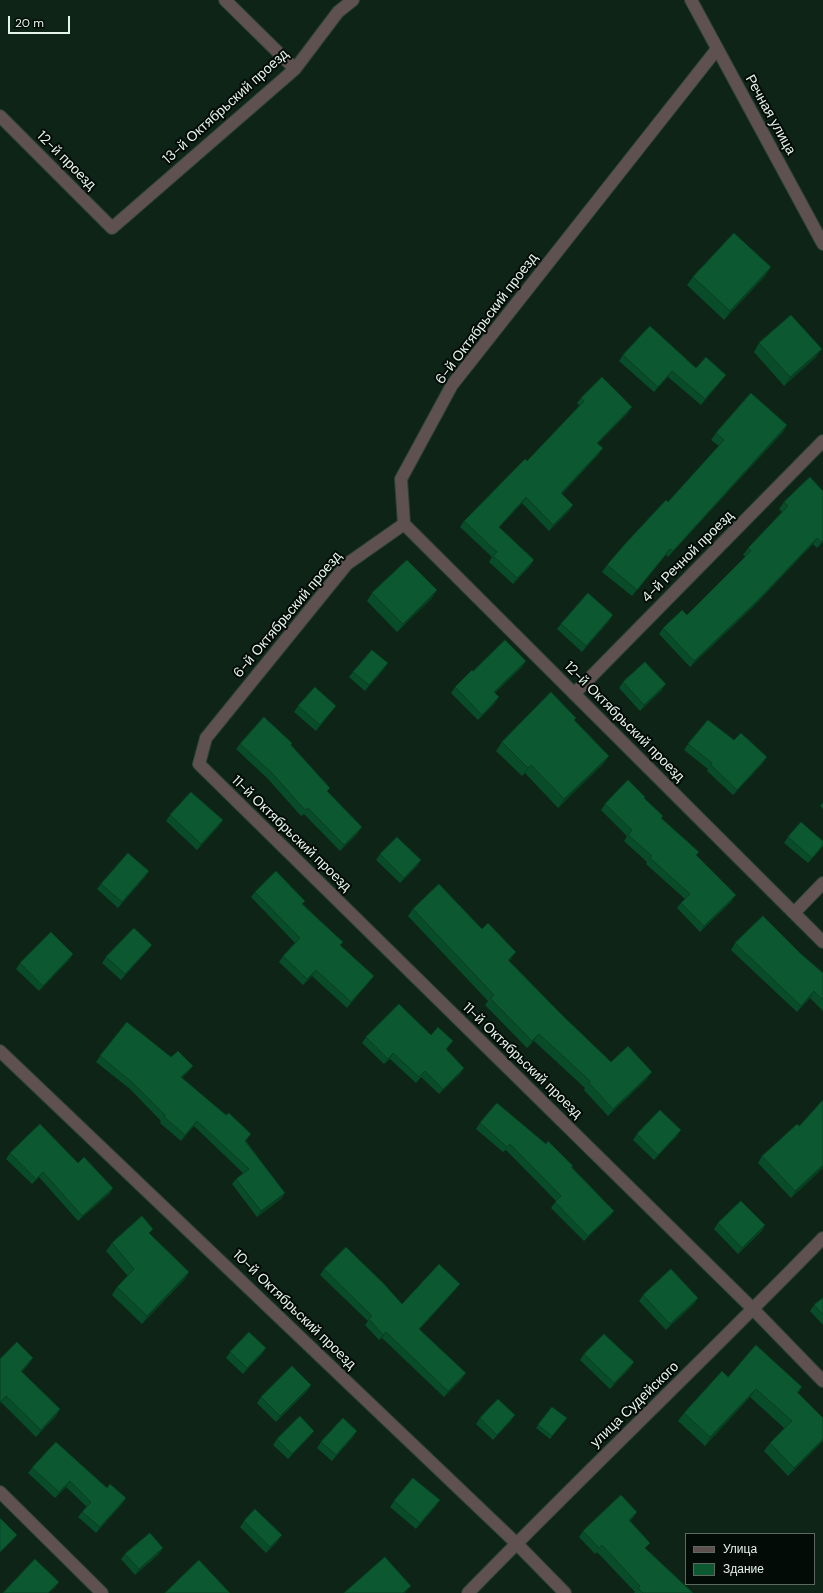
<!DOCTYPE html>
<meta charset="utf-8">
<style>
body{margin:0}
#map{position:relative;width:823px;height:1593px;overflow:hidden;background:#0d2416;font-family:"DM Sans",sans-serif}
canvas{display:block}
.legend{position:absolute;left:685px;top:1533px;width:130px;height:52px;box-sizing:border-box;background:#030b06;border:1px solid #5d6861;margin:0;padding:5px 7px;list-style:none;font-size:12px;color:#e5f4ea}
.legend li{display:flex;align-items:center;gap:8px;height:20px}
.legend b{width:20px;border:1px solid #5d6861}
.scale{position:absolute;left:8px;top:16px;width:62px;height:18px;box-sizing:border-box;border:2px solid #e5f4ea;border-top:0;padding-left:5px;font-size:12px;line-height:14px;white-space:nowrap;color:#e5f4ea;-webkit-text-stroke:3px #030b06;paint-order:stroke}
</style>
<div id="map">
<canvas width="823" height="1593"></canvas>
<ul class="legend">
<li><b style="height:5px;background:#5f5150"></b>Улица</li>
<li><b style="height:11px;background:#0b5831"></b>Здание</li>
</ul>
<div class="scale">20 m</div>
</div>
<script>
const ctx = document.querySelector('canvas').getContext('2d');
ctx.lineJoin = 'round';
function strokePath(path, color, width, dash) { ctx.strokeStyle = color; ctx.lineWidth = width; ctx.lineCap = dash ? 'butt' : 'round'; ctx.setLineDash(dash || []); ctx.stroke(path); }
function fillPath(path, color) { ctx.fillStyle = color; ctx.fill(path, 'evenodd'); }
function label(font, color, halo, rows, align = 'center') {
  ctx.font = font + ' "DM Sans",sans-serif'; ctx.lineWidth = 4; ctx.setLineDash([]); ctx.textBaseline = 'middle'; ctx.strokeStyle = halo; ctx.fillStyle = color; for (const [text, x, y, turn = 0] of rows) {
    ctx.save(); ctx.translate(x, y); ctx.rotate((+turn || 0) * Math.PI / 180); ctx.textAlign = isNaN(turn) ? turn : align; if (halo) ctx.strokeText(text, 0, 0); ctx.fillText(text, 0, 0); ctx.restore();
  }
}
const minor = new Path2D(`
 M 225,0 L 295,69
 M 717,49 L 452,385 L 401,479 L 404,524 L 347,564 L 206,738 L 199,764 L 753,1309 L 823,1381
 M 0,116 L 112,228 L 295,69 L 338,12 L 353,0
 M 404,524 L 823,942
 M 574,694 L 823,441
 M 794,913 L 823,883
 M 0,1051 L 516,1543 L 565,1593
 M 0,1492 L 102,1593`);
const tertiary = new Path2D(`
 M 691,0 L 823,244
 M 468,1593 C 585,1473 706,1358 823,1238`);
strokePath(minor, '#2b4134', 14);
strokePath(tertiary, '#2b4134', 14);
strokePath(minor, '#5f5150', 12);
strokePath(tertiary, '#5f5150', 12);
fillPath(new Path2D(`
 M 771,267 L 765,276 L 724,320 L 687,285 L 693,277 Z
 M 759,343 L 816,357 L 784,386 L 754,352 Z
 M 623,355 L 696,368 L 722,380 L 701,405 L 668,377 L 654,392 L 619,361 Z
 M 581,398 L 628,413 L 598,443 L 599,454 L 562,494 L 573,505 L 569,511 L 549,531 L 522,503 L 499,527 L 534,560 L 530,566 L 513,584 L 489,562 L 492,557 L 460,527 L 464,521 L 527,461 L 580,406 L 577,403 Z
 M 787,425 L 783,432 L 668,557 L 666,555 L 632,596 L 602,572 L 607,565 L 668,502 L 719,446 L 711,440 L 716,433 Z
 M 784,502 L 823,542 L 817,548 L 813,544 L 753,607 L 690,667 L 659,634 L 663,628 L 687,615 L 746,557 L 743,555 L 748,548 L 782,512 L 779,509 Z
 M 437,590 L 431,599 L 397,632 L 367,601 L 372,593 Z
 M 609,621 L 582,652 L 557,629 L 561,624 Z
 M 526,661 L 522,667 L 495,693 L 495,703 L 478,720 L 451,693 L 455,687 Z
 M 384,669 L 365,691 L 349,677 L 353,672 Z
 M 623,682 L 662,690 L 640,711 L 619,688 Z
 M 298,706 L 332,711 L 316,731 L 294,712 Z
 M 575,721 L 609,756 L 603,764 L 558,808 L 525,773 L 522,776 L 496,751 L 502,742 Z
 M 240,744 L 291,745 L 327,791 L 358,833 L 340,851 L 304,814 L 301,816 L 268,779 L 236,749 Z
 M 688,744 L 763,763 L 733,795 L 707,771 L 708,769 L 684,750 Z
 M 644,798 L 661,819 L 697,856 L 732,901 L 700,932 L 677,908 L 681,903 L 685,899 L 646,864 L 647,862 L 624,841 L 627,836 L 601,810 L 605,804 Z
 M 823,802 L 823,809 L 820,806 Z
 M 170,815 L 219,826 L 197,850 L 166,821 Z
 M 788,837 L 823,841 L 823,846 L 808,863 L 784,843 Z
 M 380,854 L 421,860 L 417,866 L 400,883 L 376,860 Z
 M 149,871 L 145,877 L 118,908 L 97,889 L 101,884 Z
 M 255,892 L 303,904 L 340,945 L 370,981 L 347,1008 L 312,976 L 303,985 L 279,962 L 283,956 L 295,943 L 251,897 Z
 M 413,909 L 511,959 L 509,961 L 563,1016 L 611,1062 L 647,1079 L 608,1116 L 584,1090 L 585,1088 L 534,1041 L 527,1048 L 485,1005 L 488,1001 L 408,916 Z
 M 735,943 L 801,954 L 823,973 L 823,1011 L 810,998 L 797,1012 L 731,950 Z
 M 152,945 L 148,950 L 121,980 L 102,963 L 106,957 Z
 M 73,954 L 69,960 L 39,991 L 16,969 L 20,963 Z
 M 431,1035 L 449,1046 L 446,1050 L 461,1073 L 439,1094 L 421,1077 L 416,1083 L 390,1059 L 384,1064 L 362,1043 L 366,1037 Z
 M 100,1056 L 171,1057 L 193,1066 L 189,1071 L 182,1078 L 247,1140 L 246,1141 L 285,1193 L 281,1199 L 257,1217 L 232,1184 L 236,1179 L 243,1173 L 194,1126 L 181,1141 L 160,1123 L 161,1121 L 130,1089 L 96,1062 Z
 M 480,1123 L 546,1144 L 573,1166 L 572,1167 L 614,1211 L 610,1216 L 584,1241 L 551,1208 L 556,1201 L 506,1150 L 503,1152 L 476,1129 Z
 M 637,1134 L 677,1136 L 654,1160 L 633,1140 Z
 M 10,1153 L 78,1163 L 113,1188 L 109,1194 L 78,1221 L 39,1177 L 32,1184 L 6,1159 Z
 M 762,1156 L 823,1168 L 791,1198 L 758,1163 Z
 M 718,1223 L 762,1231 L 738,1254 L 714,1229 Z
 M 150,1234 L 189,1272 L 184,1280 L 142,1324 L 112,1295 L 117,1287 L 128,1276 L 106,1251 L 112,1243 Z
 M 324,1269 L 402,1304 L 460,1284 L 456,1289 L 420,1329 L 462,1379 L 444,1397 L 382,1338 L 379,1340 L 365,1325 L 368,1321 L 320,1275 Z
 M 643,1295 L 698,1298 L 694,1304 L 666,1330 L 639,1301 Z
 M 823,1298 L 823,1325 L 810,1311 L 814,1305 Z
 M 266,1348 L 262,1354 L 243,1374 L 226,1358 L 230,1352 Z
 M 584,1354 L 634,1362 L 630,1368 L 610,1389 L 580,1360 Z
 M 0,1359 L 28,1365 L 22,1372 L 60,1409 L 56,1416 L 36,1437 L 1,1402 Z
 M 728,1377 L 802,1387 L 798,1393 L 823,1418 L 823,1441 L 788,1476 L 764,1451 L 770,1443 L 784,1428 L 750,1397 L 705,1446 L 678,1421 L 684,1413 Z
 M 311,1385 L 307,1391 L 276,1422 L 257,1403 L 261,1397 Z
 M 552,1407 L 567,1418 L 550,1439 L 536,1428 Z
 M 480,1418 L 511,1421 L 493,1440 L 476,1424 Z
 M 314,1431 L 310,1436 L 288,1459 L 273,1445 L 277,1439 Z
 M 353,1437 L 332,1461 L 317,1448 L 321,1442 Z
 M 56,1442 L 122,1504 L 96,1533 L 78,1517 L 82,1512 L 87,1507 L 66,1487 L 55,1498 L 28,1473 L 32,1468 Z
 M 394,1501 L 436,1506 L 416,1529 L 390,1507 Z
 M 633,1518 L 630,1521 L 646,1549 L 693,1593 L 634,1593 L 635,1592 L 597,1552 L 595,1554 L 579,1537 L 583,1531 Z
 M 244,1521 L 278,1541 L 266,1553 L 240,1527 Z
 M 125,1554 L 159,1554 L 135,1575 L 121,1559 Z`), '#094c2a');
fillPath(new Path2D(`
 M 771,267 L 765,276 L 724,320 L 730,311 Z
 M 822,349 L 816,357 L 784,386 L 790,377 Z
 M 672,371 L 668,377 L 654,392 L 658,387 Z
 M 726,375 L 722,380 L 701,405 L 705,399 Z
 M 632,407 L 628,413 L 593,448 L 597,443 Z
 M 787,425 L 783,432 L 668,557 L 673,551 Z
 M 603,448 L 599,454 L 557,499 L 561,493 Z
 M 526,497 L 522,503 L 495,532 L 499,527 Z
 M 573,505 L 569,511 L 549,531 L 553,525 Z
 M 817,538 L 813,544 L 753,607 L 690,667 L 694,661 Z
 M 823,540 L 823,542 L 817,548 L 821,542 Z
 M 670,549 L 666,555 L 632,596 L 637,590 Z
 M 534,560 L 530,566 L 513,584 L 517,578 Z
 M 437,590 L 431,599 L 397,632 L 403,624 Z
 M 613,615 L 609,621 L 582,652 L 586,646 Z
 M 526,661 L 522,667 L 490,698 L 494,692 Z
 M 388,663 L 384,669 L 365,691 L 369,685 Z
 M 666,684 L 662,690 L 640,711 L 644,705 Z
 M 499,697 L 495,703 L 478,720 L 482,715 Z
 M 336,706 L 316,731 L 320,725 Z
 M 609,756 L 603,764 L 558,808 L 564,799 Z
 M 767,757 L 763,763 L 733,795 L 737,790 Z
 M 531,765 L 525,773 L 522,776 L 528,768 Z
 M 223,820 L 219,826 L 197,850 L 201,844 Z
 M 362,827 L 358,833 L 340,851 L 344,845 Z
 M 823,845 L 821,849 L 808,863 L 812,858 Z
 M 421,860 L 417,866 L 400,883 L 404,878 Z
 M 149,871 L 145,877 L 118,908 L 122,902 Z
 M 736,895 L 732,901 L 700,932 L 704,926 Z
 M 152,945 L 148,950 L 121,980 L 125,974 Z
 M 516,952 L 511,959 L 503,967 L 508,960 Z
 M 73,954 L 69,960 L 39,991 L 43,986 Z
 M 316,970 L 312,976 L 303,985 L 307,979 Z
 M 374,976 L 370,981 L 347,1008 L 351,1002 Z
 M 814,991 L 810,998 L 797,1012 L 801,1006 Z
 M 539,1034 L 534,1041 L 527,1048 L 532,1041 Z
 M 393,1053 L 390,1059 L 384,1064 L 388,1059 Z
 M 193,1066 L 189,1071 L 177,1082 L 181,1077 Z
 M 464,1068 L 461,1073 L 439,1094 L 443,1089 Z
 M 652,1072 L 647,1079 L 608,1116 L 613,1109 Z
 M 197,1121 L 194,1126 L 181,1141 L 185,1135 Z
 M 681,1130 L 677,1136 L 654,1160 L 658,1155 Z
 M 823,1165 L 823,1168 L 791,1198 L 795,1191 Z
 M 43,1172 L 39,1177 L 32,1184 L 36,1179 Z
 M 113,1188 L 109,1194 L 78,1221 L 82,1216 Z
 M 285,1193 L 281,1199 L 257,1217 L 261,1211 Z
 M 614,1211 L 610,1216 L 584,1241 L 588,1236 Z
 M 765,1225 L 762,1231 L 738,1254 L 742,1248 Z
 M 189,1272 L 184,1280 L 142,1324 L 147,1316 Z
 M 460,1284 L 456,1289 L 415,1334 L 419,1329 Z
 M 698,1298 L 694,1304 L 666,1330 L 670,1324 Z
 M 386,1332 L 382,1338 L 379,1340 L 383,1335 Z
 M 266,1348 L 262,1354 L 243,1374 L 247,1368 Z
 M 33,1358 L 28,1365 L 16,1377 L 21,1371 Z
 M 634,1362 L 630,1368 L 610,1389 L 614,1383 Z
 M 466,1373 L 462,1379 L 444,1397 L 448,1391 Z
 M 311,1385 L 307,1391 L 276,1422 L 280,1416 Z
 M 756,1389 L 750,1397 L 705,1446 L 710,1437 Z
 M 6,1396 L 1,1402 L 0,1404 L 0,1402 Z
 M 60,1409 L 56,1416 L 36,1437 L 41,1430 Z
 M 515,1415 L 511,1421 L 493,1440 L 497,1435 Z
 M 314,1431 L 310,1436 L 288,1459 L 292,1454 Z
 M 357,1431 L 353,1437 L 332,1461 L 336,1455 Z
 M 823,1439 L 823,1441 L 788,1476 L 794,1468 Z
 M 70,1481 L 66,1487 L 55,1498 L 59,1492 Z
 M 126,1498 L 122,1504 L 96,1533 L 100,1527 Z
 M 440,1500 L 436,1506 L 416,1529 L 420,1523 Z
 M 637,1512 L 633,1518 L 624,1526 L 629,1520 Z
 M 17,1535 L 13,1540 L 0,1553 L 0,1552 Z
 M 282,1535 L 278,1541 L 266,1553 L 270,1547 Z
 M 163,1548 L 159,1554 L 135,1575 L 139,1569 Z
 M 59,1582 L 55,1588 L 49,1593 L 48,1593 Z
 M 411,1586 L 407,1591 L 405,1593 L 403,1593 Z`), '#083e22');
const building = new Path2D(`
 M 734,233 L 771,267 L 730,311 L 693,277 Z
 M 791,315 L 822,349 L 790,377 L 759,343 Z
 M 650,326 L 696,368 L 706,357 L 726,375 L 705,399 L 672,371 L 658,387 L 623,355 Z
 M 602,377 L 632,407 L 597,443 L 603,448 L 561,493 L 573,505 L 553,525 L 526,497 L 499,527 L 534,560 L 517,578 L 493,556 L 497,552 L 464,521 L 525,459 L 527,461 L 584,401 L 581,398 Z
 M 751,393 L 787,425 L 673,551 L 670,549 L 637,590 L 607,565 L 624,545 L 666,500 L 668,502 L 724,440 L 716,433 Z
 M 810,477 L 823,491 L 823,540 L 821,542 L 817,538 L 758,600 L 694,661 L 663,628 L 682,610 L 687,615 L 751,551 L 748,548 L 788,506 L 784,502 Z
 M 407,560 L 437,590 L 403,624 L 372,593 Z
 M 588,593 L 613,615 L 586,646 L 561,624 Z
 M 505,640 L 526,661 L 494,692 L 499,697 L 482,715 L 455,687 L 472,670 L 473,671 Z
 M 372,650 L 388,663 L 369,685 L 353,672 Z
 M 645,662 L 666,684 L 644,705 L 623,682 Z
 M 315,687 L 336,706 L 320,725 L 298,706 Z
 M 551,692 L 576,718 L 574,720 L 609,756 L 564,799 L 531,765 L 528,768 L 502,742 Z
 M 264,717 L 292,743 L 291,745 L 330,788 L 327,791 L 362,827 L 344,845 L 308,808 L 305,810 L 272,773 L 240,744 Z
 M 708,720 L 734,740 L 741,733 L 767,757 L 737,790 L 711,765 L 712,763 L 688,744 Z
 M 628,780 L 645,797 L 644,798 L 663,816 L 661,818 L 699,852 L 696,855 L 736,895 L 704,926 L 681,903 L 690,894 L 650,858 L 652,856 L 628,835 L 632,830 L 605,804 Z
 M 191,792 L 223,820 L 201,844 L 170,815 Z
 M 801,822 L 823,841 L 823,845 L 812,858 L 788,837 Z
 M 397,837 L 421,860 L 404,878 L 380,854 Z
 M 128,853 L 149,871 L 122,902 L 101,884 Z
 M 276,871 L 305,901 L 302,904 L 343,942 L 340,945 L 374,976 L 351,1002 L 316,970 L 307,979 L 283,956 L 300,938 L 255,892 Z
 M 439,884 L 482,929 L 488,923 L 516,952 L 508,960 L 563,1016 L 611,1062 L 628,1046 L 652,1072 L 613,1109 L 589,1083 L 590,1081 L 539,1034 L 532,1041 L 490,998 L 494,995 L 413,909 Z
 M 763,916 L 801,954 L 823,973 L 823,1000 L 814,991 L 801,1006 L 735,943 Z
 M 134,928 L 152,945 L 125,974 L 106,957 Z
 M 51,932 L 73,954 L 43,986 L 20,963 Z
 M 399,1004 L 431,1035 L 438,1027 L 453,1041 L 446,1049 L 464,1068 L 443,1089 L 425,1071 L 419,1077 L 393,1053 L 388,1059 L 366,1037 Z
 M 127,1022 L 171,1057 L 178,1051 L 193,1066 L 181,1077 L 226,1115 L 229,1113 L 251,1134 L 245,1141 L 285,1193 L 261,1211 L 236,1179 L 249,1169 L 197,1121 L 185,1135 L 164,1117 L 165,1115 L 134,1084 L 100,1056 Z
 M 823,1100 L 823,1165 L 795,1191 L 762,1156 L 797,1124 L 799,1126 Z
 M 497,1103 L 546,1144 L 548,1141 L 573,1166 L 571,1167 L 614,1211 L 588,1236 L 555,1202 L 561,1196 L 510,1144 L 507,1147 L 480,1123 Z
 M 660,1110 L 681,1130 L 658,1155 L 637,1134 Z
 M 40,1124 L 78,1163 L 84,1157 L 113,1188 L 82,1216 L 43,1172 L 36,1179 L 10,1153 Z
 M 741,1201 L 765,1225 L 742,1248 L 718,1223 Z
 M 142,1216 L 153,1229 L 149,1233 L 189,1272 L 147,1316 L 117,1287 L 134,1269 L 112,1243 Z
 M 346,1247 L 384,1284 L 402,1304 L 439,1264 L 460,1284 L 419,1329 L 466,1373 L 448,1391 L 386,1332 L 383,1335 L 369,1319 L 372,1316 L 324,1269 Z
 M 671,1269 L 698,1298 L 670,1324 L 643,1295 Z
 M 823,1298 L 823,1315 L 814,1305 Z
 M 249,1332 L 266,1348 L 247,1368 L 230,1352 Z
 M 604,1334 L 634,1362 L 614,1383 L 584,1354 Z
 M 17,1342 L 33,1358 L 21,1371 L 60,1409 L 41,1430 L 6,1396 L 0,1402 L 0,1359 Z
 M 756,1345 L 802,1387 L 797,1392 L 823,1418 L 823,1439 L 794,1468 L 770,1443 L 792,1421 L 756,1389 L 710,1437 L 684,1413 L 722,1371 L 728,1377 Z
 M 292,1366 L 311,1385 L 280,1416 L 261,1397 Z
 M 498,1399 L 515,1415 L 497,1435 L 480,1418 Z
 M 552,1407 L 567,1418 L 552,1436 L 538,1425 Z
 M 300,1416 L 314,1431 L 292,1454 L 277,1439 Z
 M 343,1418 L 357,1431 L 336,1455 L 321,1442 Z
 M 56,1442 L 107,1488 L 110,1484 L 126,1498 L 100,1527 L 82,1512 L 91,1502 L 70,1481 L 59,1492 L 32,1468 Z
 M 413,1478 L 440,1500 L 420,1523 L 394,1501 Z
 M 621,1495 L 637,1512 L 629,1520 L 650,1543 L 645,1548 L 693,1593 L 643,1593 L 638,1588 L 640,1586 L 602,1545 L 599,1548 L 583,1531 Z
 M 255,1509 L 282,1535 L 270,1547 L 244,1521 Z
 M 0,1518 L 17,1535 L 0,1552 Z
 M 150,1533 L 163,1548 L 139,1569 L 125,1554 Z
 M 385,1557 L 411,1586 L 403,1593 L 344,1593 Z
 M 35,1559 L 59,1582 L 48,1593 L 3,1593 Z
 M 199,1560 L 230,1593 L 165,1593 Z`);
fillPath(building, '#0b5831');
strokePath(building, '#083e22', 1);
label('14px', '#e5f4ea', '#030b06', [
 ["13-й Октябрьский проезд",226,107,-42],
 ["Речная улица",770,115,61],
 ["12-й проезд",66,161,45],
 ["6-й Октябрьский проезд",487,319,-53],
 ["4-й Речной проезд",688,557,-45],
 ["6-й Октябрьский проезд",288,615,-50],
 ["12-й Октябрьский проезд",624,722,45],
 ["11-й Октябрьский проезд",291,834,44],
 ["11-й Октябрьский проезд",522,1061,44],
 ["10-й Октябрьский проезд",294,1310,44],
 ["улица Судейского",635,1405,-44]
]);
</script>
